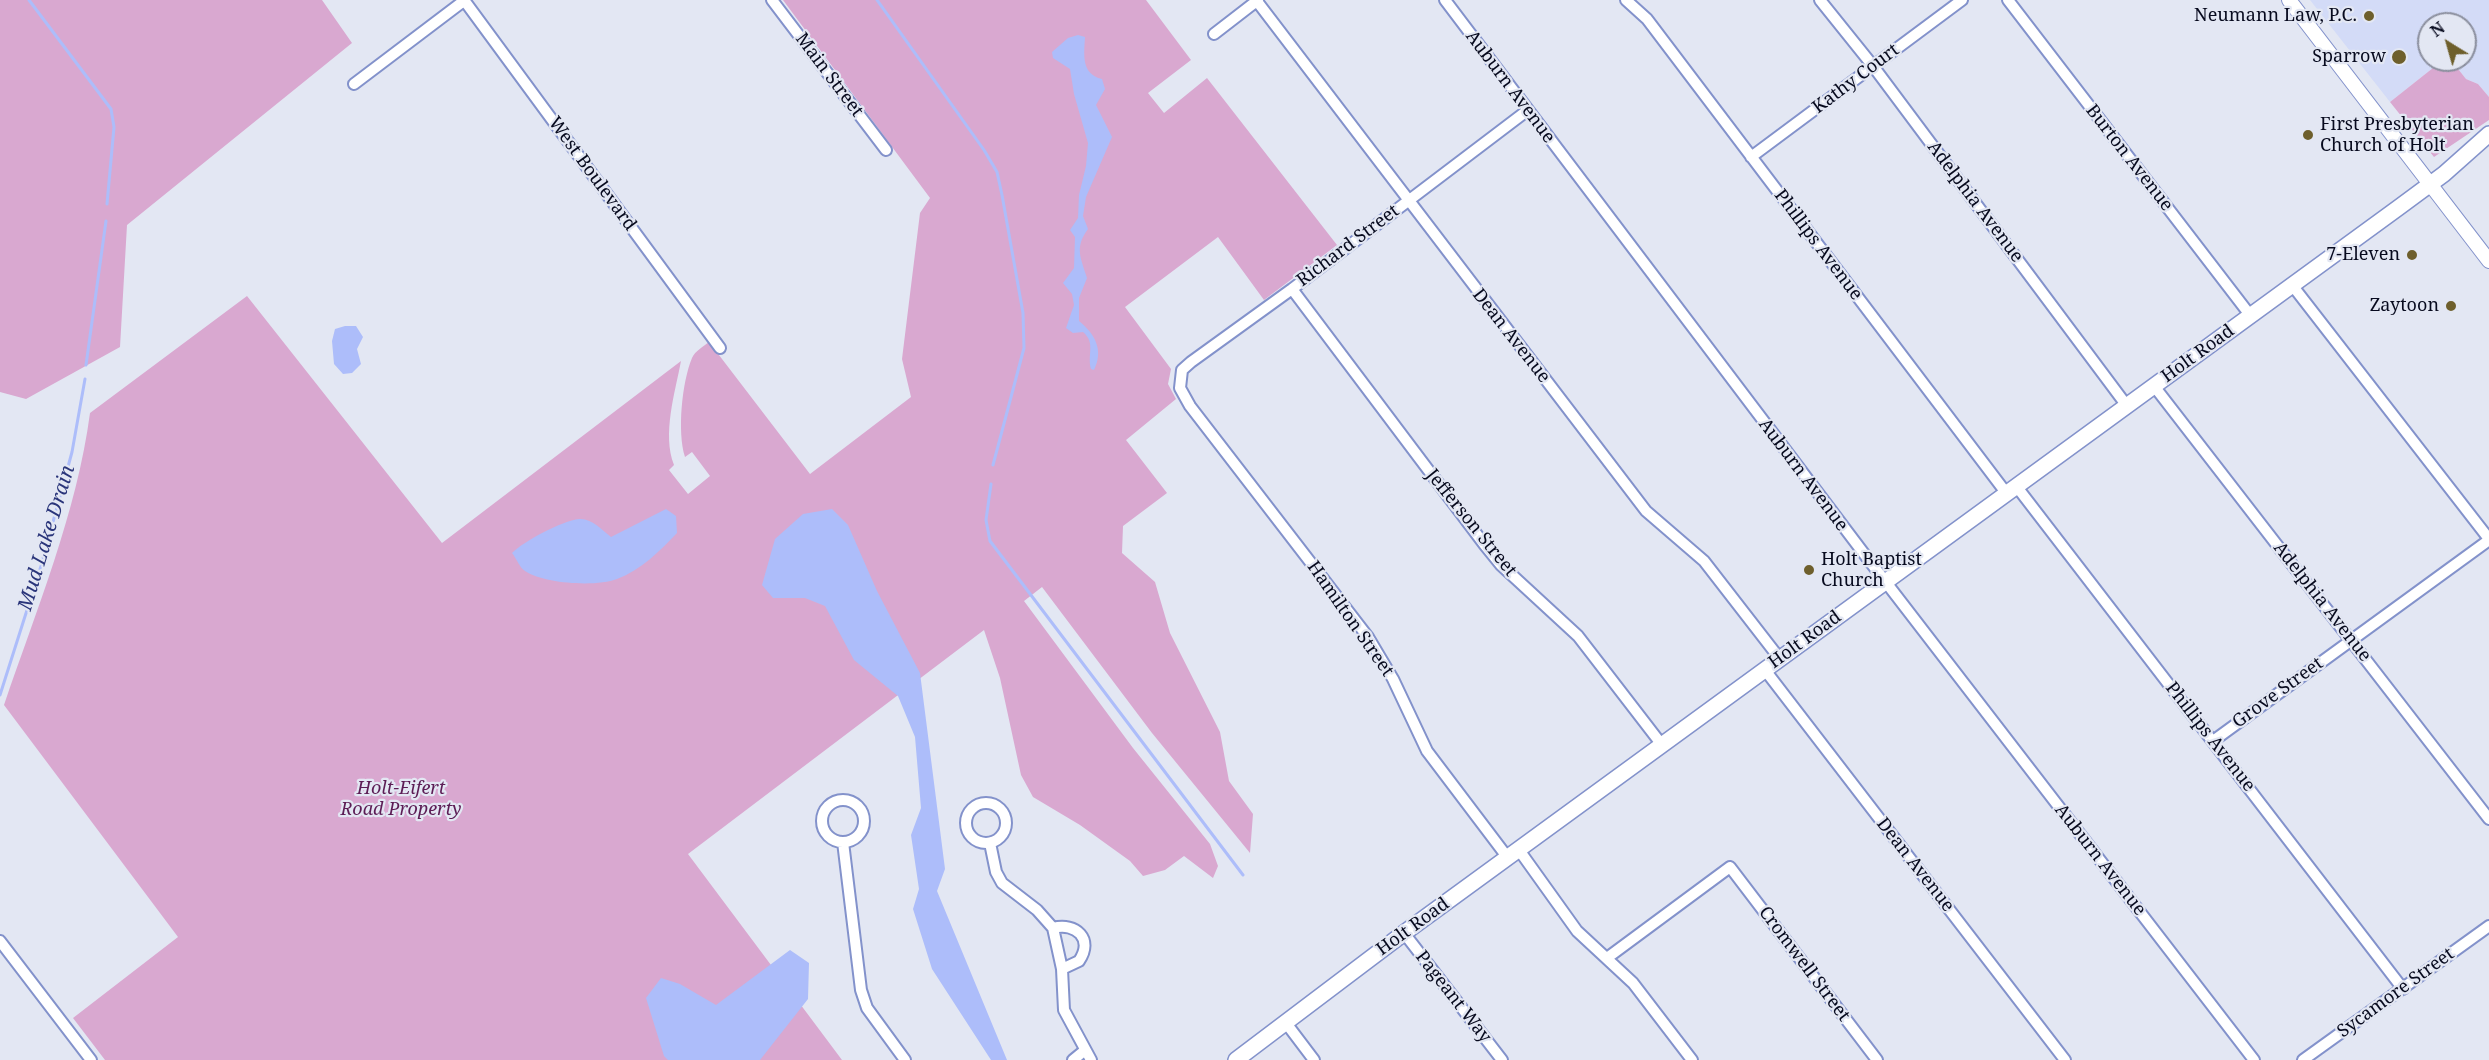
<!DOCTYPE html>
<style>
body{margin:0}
#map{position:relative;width:2489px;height:1060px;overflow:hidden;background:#e3e7f3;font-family:"Noto Serif",serif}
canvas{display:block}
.north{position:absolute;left:2417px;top:12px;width:60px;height:60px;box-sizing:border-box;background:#e3e7f3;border:2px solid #8b8f9e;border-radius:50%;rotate:323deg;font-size:16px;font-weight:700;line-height:24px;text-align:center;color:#070a1e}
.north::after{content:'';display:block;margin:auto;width:21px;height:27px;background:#6e5f2c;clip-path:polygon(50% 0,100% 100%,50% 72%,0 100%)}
</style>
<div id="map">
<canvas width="2489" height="1060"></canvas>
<div class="north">N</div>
</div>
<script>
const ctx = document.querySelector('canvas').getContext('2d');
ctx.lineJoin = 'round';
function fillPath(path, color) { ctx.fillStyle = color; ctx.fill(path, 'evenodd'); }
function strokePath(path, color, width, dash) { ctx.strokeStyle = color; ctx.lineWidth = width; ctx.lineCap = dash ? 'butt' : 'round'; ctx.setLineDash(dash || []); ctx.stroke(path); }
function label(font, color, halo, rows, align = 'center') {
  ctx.font = font + ' "Noto Serif",serif'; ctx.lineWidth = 4.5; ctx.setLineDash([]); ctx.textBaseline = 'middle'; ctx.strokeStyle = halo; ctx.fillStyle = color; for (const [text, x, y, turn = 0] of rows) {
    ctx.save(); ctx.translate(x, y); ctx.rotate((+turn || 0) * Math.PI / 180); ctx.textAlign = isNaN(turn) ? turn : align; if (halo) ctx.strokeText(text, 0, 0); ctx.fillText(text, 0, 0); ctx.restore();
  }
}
fillPath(new Path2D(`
 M 2310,0 L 2489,0 L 2489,97 L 2478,84 L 2466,79 L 2451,60 L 2465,60 L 2465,24 L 2429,24 L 2429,60 L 2443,60 L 2390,102 Z`), '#d3dbf7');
fillPath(new Path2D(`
 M 0,0 L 322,0 L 352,43 L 127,225 L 120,347 L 26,399 L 0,392 Z
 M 783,0 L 1146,0 L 1191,60 L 1148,93 L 1164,113 L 1207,78 L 1337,245 L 1264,300 L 1218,237 L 1125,307 L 1171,369 L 1168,384 L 1176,399 L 1126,440 L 1167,493 L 1123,526 L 1122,553 L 1155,582 L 1170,633 L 1220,732 L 1229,781 L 1253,814 L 1250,853 L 1152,733 L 1042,587 L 1024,601 L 1133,748 L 1210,844 L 1218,866 L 1213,878 L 1184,856 L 1165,870 L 1143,876 L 1130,861 L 1080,825 L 1033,797 L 1021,775 L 1000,678 L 984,630 L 688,854 L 842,1060 L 105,1060 L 73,1018 L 178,937 L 4,705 C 36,611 77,512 90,413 L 247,296 L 442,543 L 681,361 C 675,393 662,434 674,465 L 669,470 L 688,494 L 710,476 L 692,452 L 685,457 C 677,432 682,382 692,358 C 695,351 704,346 709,342 L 810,474 L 911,397 L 902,359 L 920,213 L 930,198 Z
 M 2443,60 L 2451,60 L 2466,79 L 2478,84 L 2489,97 L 2489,120 L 2434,157 L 2390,102 Z`), '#d9a8d0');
fillPath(new Path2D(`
 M 1078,35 L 1085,37 C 1084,55 1081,74 1102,79 L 1105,89 L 1096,105 L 1112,137 L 1086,197 L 1083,216 L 1088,229 C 1074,248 1081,258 1087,278 L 1079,298 L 1079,321 C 1095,334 1104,350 1094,370 L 1091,369 C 1087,354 1096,343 1083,332 L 1073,333 L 1066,328 L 1074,305 L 1072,294 L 1063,283 L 1074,268 L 1075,237 L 1070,230 L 1078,218 L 1079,195 L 1086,166 L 1088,143 L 1074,94 L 1070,69 L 1053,58 L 1052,52 L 1068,38 Z
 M 345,326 L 356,326 L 363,337 L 357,349 L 361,364 L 352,373 L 343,374 L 334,364 L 332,341 L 335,329 Z
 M 666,509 L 676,516 L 677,533 C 660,551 641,570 617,579 C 596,587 545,584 525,571 C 520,568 516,558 512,553 C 524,541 562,521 579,519 C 592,518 602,530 611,537 Z
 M 832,509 L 848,525 L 877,591 L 920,673 L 945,869 L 937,891 L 1007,1060 L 991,1060 L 932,969 L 913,909 L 919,889 L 911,835 L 921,808 L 915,737 L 898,696 L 854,660 L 825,606 L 805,598 L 773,598 L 762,585 L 775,539 L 803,514 Z
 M 790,950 L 809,963 L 808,999 L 760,1060 L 668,1060 L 664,1056 L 646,998 L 661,978 L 680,984 L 716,1005 Z`), '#adbdfa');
strokePath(new Path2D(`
 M 29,0 L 111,109 L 114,127 L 107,204
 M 877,0 L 984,150 L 997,172 L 1002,195 L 1023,313 L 1024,348 L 993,465
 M 86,365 L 106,221
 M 991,484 L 986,520 L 990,541 L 1243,875
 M 0,695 L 41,566 L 72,452 L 85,379`), '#adbdfa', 3);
const minor = new Path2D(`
 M 464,0 L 720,348
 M 772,0 L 886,150
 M 1256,0 L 1646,511 L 1704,561 L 1780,659
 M 1445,0 L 1868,559 L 2254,1060
 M 1626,0 L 1647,19 L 2007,494
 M 1820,0 L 1873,66 L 2127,406
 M 2008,0 L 2250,315
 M 1214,34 L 1258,0
 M 354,84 L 465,0
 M 1751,157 L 1962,0
 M 2292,285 L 2489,539
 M 1292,289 L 1484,544 L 1501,565 L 1578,636 L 1662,745
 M 2154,386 L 2489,819
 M 2017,487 L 2403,989
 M 1765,670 L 2065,1060
 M 2213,741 L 2489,540
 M822 821a21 21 0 1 1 42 0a21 21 0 1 1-42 0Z
 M966 823a20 20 0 1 1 40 0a20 20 0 1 1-40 0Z
 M 843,842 L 861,990 L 867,1008 L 905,1060
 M 990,843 L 996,872 L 1002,883 L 1037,910 L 1053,928 L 1062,969 L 1064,1010 L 1091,1060
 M 1519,850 L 1577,931 L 1633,983 L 1692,1060
 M 1508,858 L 1427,751 L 1393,679 L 1368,637 L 1190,406 L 1180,388 L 1182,370 L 1191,362 L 1292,289 L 1528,110
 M 1053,928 C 1076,922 1094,939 1079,961 L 1062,969
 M 1404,933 L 1502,1060
 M 0,941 L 91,1060
 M 1607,958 L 1730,867 L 1877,1060
 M 1286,1023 L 1314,1060
 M 1073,1060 L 1084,1051
 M 2303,1060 L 2489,926`);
const tertiary = new Path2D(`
 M 2289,0 L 2489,261`);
const secondary = new Path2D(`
 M 1236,1060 L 1404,933 L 2398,208 L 2444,174 L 2489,134`);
strokePath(minor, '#8392cb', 14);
strokePath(tertiary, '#8392cb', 16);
strokePath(secondary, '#8392cb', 18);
strokePath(minor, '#fff', 10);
strokePath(tertiary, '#fff', 14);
strokePath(secondary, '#fff', 15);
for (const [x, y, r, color] of [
 [2369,16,6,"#6e5f2c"],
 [2399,57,8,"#6e5f2c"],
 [2308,135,6,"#6e5f2c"],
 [2412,255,6,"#6e5f2c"],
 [2451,306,6,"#6e5f2c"],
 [1809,570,6,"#6e5f2c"]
]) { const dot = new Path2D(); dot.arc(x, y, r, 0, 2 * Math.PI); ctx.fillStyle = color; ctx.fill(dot); strokePath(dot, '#e3e7f3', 2); }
label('18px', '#070a1e', '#e3e7f3', [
 ["Neumann Law, P.C.",2357,16],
 ["Sparrow",2386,57],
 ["First Presbyterian",2320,125,"left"],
 ["Church of Holt",2320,146,"left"],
 ["7-Eleven",2400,255],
 ["Zaytoon",2439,306],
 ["Holt Baptist",1821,560,"left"],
 ["Church",1821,581,"left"]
], 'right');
label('18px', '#070a1e', '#e3e7f3', [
 ["Main Street",829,75,53],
 ["Kathy Court",1856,79,-37],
 ["Auburn Avenue",1510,87,53],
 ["Burton Avenue",2129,158,52],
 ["West Boulevard",592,174,54],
 ["Adelphia Avenue",1975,202,53],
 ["Phillips Avenue",1818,245,53],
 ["Richard Street",1348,246,-37],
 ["Dean Avenue",1511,336,52],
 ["Holt Road",2198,354,-36],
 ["Auburn Avenue",1803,475,53],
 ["Jefferson Street",1471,523,51],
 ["Adelphia Avenue",2322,602,52],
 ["Hamilton Street",1350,619,55],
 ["Holt Road",1805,640,-36],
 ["Grove Street",2278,693,-36],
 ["Phillips Avenue",2210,737,52],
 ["Auburn Avenue",2100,860,52],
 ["Dean Avenue",1915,865,52],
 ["Holt Road",1413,927,-36],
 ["Cromwell Street",1804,964,53],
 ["Sycamore Street",2396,993,-36],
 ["Pageant Way",1453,997,52]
]);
label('italic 18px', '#5c1c55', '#e3e7f3', [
 ["Holt-Eifert",401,789],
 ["Road Property",401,810]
]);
label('italic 20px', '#2a357a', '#e3e7f3', [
 ["Mud Lake Drain",47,538,-73]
]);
</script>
